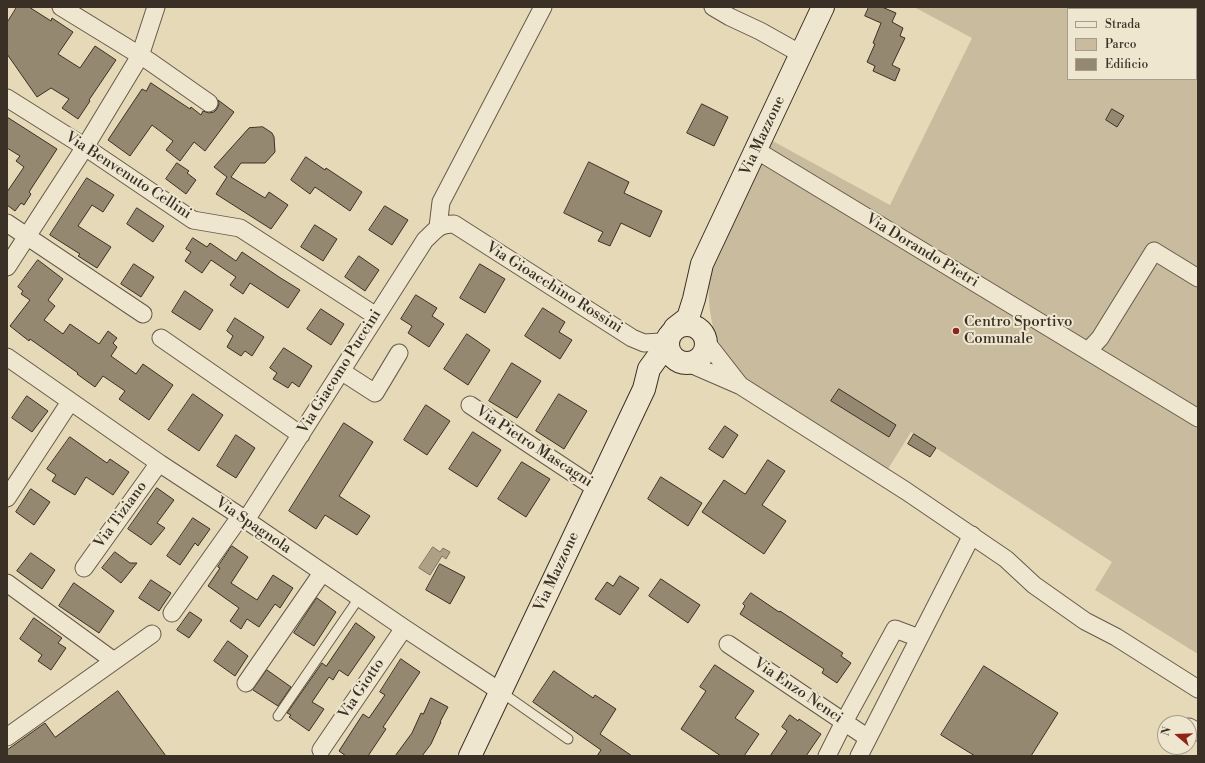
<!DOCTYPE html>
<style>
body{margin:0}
#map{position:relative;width:1205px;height:763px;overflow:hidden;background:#e6d9b7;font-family:"Libre Bodoni",serif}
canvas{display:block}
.frame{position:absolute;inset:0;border:8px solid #3b3025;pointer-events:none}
.legend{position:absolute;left:1067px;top:8px;width:130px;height:72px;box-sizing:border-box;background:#efe6d0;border:1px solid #a79d8c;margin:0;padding:5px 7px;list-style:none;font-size:12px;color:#3b3025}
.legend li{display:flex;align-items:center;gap:8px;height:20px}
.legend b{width:20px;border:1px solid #a79d8c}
.north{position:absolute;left:1157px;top:715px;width:40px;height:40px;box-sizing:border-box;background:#efe6d0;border:1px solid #a79d8c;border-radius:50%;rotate:289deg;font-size:11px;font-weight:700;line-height:16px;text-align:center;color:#3b3025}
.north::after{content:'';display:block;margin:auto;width:14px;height:18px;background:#8f2418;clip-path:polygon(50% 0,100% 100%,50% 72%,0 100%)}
</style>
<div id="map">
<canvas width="1205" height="763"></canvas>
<div class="frame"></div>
<ul class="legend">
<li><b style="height:5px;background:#efe6d0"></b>Strada</li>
<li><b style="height:11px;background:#c9bc9e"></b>Parco</li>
<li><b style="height:11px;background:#948871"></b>Edificio</li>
</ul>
<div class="north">N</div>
</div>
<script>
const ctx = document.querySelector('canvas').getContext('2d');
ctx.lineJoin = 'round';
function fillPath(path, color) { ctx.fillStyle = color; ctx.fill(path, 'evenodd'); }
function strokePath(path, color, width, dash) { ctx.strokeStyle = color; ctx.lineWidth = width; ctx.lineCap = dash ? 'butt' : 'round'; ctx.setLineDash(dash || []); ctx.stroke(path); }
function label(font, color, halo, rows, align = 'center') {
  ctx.font = font + ' "Libre Bodoni",serif'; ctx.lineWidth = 4; ctx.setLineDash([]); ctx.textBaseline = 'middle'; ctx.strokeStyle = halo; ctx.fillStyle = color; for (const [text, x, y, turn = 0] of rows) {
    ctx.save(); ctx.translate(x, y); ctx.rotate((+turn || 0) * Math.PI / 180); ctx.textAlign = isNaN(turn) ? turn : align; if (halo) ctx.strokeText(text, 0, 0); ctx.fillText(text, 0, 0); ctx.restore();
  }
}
fillPath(new Path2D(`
 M 914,7 L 1198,7 L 1198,654 L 1095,590 L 1112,562 L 936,448 L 911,432 L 888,469 L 750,381 C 715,354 705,315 710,272 L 769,139 L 890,205 L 972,38 ZM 1068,9 L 1196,9 L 1196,79 L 1068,79 Z`), '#c9bc9e');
const water = new Path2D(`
 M 433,547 L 440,552 L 443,548 L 450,552 L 446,559 L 442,556 L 430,575 L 419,568 Z`);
fillPath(water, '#aca085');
strokePath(water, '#7f735f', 1);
const building = new Path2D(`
 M 17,7 L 29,7 L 51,21 L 52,18 L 73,32 L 58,54 L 80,68 L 95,46 L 116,60 L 89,100 L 90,101 L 78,119 L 62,108 L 69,99 L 51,88 L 37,97 L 7,54 L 7,23 Z
 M 869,7 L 882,7 L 896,13 L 892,22 L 903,28 L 900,36 L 905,38 L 892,65 L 900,69 L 895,81 L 873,71 L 875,66 L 867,62 L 875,44 L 873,43 L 881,23 L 865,16 Z
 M 151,83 L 190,109 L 191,107 L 201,115 L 203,111 L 209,113 L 214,112 L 217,109 L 219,104 L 218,100 L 234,112 L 205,151 L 194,142 L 180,161 L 166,150 L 173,141 L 152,125 L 130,156 L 108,140 L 142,89 L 146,91 Z
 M 702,104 L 728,117 L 714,146 L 687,133 Z
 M 1112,109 L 1124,116 L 1117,127 L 1106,120 Z
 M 7,117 L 57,149 L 29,192 L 31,194 L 24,205 L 21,203 L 15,211 L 7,205 L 7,192 L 24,167 L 16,161 L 20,156 L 7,148 Z
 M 263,127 L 272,133 L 274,137 L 275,152 L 265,163 L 241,163 L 231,177 L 265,198 L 269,192 L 288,205 L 271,229 L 216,194 L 227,177 L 214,167 L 249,128 Z
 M 306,157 L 325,170 L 326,168 L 362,192 L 350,211 L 315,187 L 310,194 L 291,180 Z
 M 589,162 L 629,182 L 624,193 L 662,211 L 650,237 L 621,223 L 610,246 L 598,241 L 603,232 L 564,213 Z
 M 177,163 L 189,171 L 187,173 L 196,180 L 186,194 L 166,179 Z
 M 87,178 L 114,195 L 103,212 L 92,205 L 78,226 L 111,247 L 97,268 L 78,256 L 80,254 L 50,235 Z
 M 385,206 L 408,220 L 392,245 L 369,230 Z
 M 137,208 L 164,226 L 153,242 L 127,224 Z
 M 315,225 L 337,239 L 323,261 L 301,247 Z
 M 193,238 L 207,247 L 210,243 L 236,261 L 242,252 L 279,277 L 300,290 L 288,308 L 250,283 L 243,294 L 230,285 L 236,277 L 211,260 L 202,273 L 185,261 L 191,252 L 186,249 Z
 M 359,256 L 379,270 L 365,291 L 345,277 Z
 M 38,260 L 63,279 L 48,300 L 55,306 L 44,320 L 63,334 L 70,324 L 99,344 L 108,331 L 117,338 L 113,343 L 117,347 L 111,356 L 136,374 L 143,364 L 173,385 L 149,420 L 119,399 L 125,391 L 103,376 L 95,387 L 77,374 L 78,373 L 30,339 L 29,341 L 10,326 L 30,300 L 21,294 L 23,291 L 18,287 Z
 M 134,264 L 154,277 L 141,297 L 121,284 Z
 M 480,264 L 505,279 L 485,313 L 460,298 Z
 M 185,291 L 213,310 L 200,330 L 172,312 Z
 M 416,295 L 437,308 L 432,316 L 444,324 L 429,347 L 408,333 L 412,326 L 401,319 Z
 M 543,308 L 565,322 L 559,332 L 572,340 L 560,359 L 525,336 Z
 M 321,309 L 344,324 L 331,345 L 307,329 Z
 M 235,318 L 264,337 L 252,356 L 245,351 L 241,356 L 227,347 L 233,336 L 227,331 Z
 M 467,334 L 490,350 L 468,385 L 444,369 Z
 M 284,348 L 312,366 L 299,387 L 292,382 L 288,388 L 273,379 L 277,373 L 270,368 Z
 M 512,363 L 541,381 L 517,418 L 489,401 Z
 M 839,389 L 896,425 L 889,437 L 831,401 Z
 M 193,394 L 223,415 L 199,451 L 168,430 Z
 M 559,394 L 587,411 L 564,449 L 536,431 Z
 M 27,396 L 48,411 L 32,432 L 12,418 Z
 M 426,405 L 450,421 L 427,455 L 404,440 Z
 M 344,423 L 373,442 L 339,496 L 370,516 L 357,535 L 325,515 L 316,529 L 289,511 Z
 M 725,426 L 738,435 L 723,458 L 709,449 Z
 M 473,432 L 501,450 L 477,487 L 449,469 Z
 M 914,434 L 936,448 L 930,457 L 908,444 Z
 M 236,435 L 255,448 L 236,478 L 217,466 Z
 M 70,437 L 107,463 L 110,459 L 129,472 L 113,495 L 86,477 L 75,495 L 52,481 L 56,475 L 47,469 Z
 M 768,460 L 785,471 L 762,505 L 786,521 L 764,554 L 702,512 L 724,480 L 745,494 Z
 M 522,462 L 550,479 L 526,517 L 498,499 Z
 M 661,477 L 702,503 L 688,526 L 648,499 Z
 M 157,488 L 174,500 L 157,523 L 165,528 L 151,545 L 128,529 Z
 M 31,489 L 50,502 L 34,525 L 16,512 Z
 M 193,518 L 210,529 L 198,546 L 195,543 L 180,565 L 167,556 Z
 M 232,546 L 248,557 L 231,583 L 257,600 L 273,575 L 293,588 L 280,608 L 275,604 L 259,627 L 247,619 L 241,629 L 230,621 L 239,608 L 208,586 L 220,568 L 218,567 Z
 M 115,552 L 130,563 L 137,563 L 121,583 L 102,568 Z
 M 31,553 L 55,570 L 42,589 L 17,571 Z
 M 440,564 L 465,577 L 450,604 L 426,590 Z
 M 620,576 L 639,588 L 620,615 L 595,599 L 607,582 L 613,586 Z
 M 661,579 L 700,605 L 688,623 L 649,596 Z
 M 151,580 L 171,593 L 159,611 L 139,598 Z
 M 74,583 L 114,611 L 99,633 L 59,606 Z
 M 751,593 L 779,612 L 780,611 L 843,653 L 841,656 L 851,663 L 837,683 L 822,673 L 824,669 L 740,614 L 745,606 L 743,604 Z
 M 317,598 L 336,612 L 314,646 L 294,633 Z
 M 190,612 L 202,620 L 189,638 L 177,630 Z
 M 34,618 L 62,638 L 58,643 L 66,648 L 51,670 L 38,661 L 42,655 L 20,639 Z
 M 356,623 L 375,637 L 348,676 L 339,670 L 333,680 L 329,677 L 312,702 L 324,709 L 309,731 L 289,717 L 291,715 L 287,713 L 322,663 L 326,666 Z
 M 228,641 L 248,656 L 235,676 L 214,661 Z
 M 401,659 L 420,672 L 383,727 L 386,729 L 368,756 L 346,756 L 339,751 L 363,714 L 369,718 L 385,695 L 380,692 Z
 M 715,665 L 754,691 L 735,718 L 759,734 L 744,756 L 721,756 L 681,729 L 706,691 L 700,687 Z
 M 984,666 L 1058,713 L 1031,756 L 975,756 L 941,735 Z
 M 267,670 L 291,687 L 278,706 L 253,690 Z
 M 554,671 L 593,698 L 595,695 L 616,709 L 600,734 L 632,756 L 597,756 L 601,750 L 533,702 Z
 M 118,691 L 166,756 L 7,756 L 7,750 L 45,723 L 55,737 Z
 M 431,698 L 448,707 L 440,722 L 441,722 L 431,744 L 422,756 L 395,756 L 412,733 L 421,713 L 423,714 Z
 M 790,715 L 798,721 L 799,719 L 821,734 L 806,756 L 770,756 L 787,731 L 782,727 Z`);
fillPath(building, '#948871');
strokePath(building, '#3b3025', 1);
const lane = new Path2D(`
 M 501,692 L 568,739
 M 278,716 L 359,598`);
const street = new Path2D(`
 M 61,7 L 149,61 L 209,103
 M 713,7 L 730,17 L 760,31 L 801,54
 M 7,98 L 85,147 L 193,220 L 240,228 L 376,316
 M 756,150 L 1198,418
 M 7,223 L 143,314
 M 438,227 L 441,202 L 543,7
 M 7,267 L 85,147 L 140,56 L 156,7
 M 161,338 L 301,435
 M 707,343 L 739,384
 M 1088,351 L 1100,338 L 1154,251 L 1198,278
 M 7,357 L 159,463 L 246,520 L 404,628 L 501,692
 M 688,363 L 741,386 L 906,491 L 1006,559 L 1034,585 L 1085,621 L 1116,637 L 1198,689
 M 341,371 L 375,393 L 399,353
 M 470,405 L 597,489
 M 7,498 L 70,402
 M 246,520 L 425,240 C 436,230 438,224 454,224 L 632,338 L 644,343 L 661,342 L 670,333
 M 84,568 L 159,463
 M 7,583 L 114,661
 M 172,613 L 240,517
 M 728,644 L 868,738
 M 246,683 L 322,573
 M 1189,727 L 1198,732
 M 7,737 L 152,634
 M 321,750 L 404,628
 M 827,756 L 844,722 L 895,629 L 919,638
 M 859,756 L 972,535`);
const secondary = new Path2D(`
 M668 344a19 19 0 1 1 38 0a19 19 0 1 1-38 0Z
 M 675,328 L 688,318 L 694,299 L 702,264 L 823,7
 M 470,756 L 644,389 L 649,369 L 662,351 L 669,336`);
strokePath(lane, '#665a4a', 11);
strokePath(street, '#665a4a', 19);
strokePath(secondary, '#3b3025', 24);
strokePath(lane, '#efe6d0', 9);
strokePath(street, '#efe6d0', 17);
strokePath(secondary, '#efe6d0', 22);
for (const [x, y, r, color] of [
 [956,331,4,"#8f2418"]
]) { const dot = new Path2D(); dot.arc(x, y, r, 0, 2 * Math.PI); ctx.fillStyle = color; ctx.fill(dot); strokePath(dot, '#efe6d0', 1.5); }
label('15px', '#3b3025', '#efe6d0', [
 ["Via Mazzone",763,136,-65],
 ["Via Benvenuto Cellini",128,176,33],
 ["Via Dorando Pietri",922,251,31],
 ["Via Gioacchino Rossini",554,288,32],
 ["Via Giacomo Puccini",340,372,-58],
 ["Via Pietro Mascagni",534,447,33],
 ["Via Tiziano",121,515,-54],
 ["Via Spagnola",253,526,34],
 ["Via Mazzone",557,572,-65],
 ["Via Giotto",362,689,-56],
 ["Via Enzo Nenci",798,691,34]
]);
label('15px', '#3b3025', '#efe6d0', [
 ["Centro Sportivo",964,322],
 ["Comunale",964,339]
], 'left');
</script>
